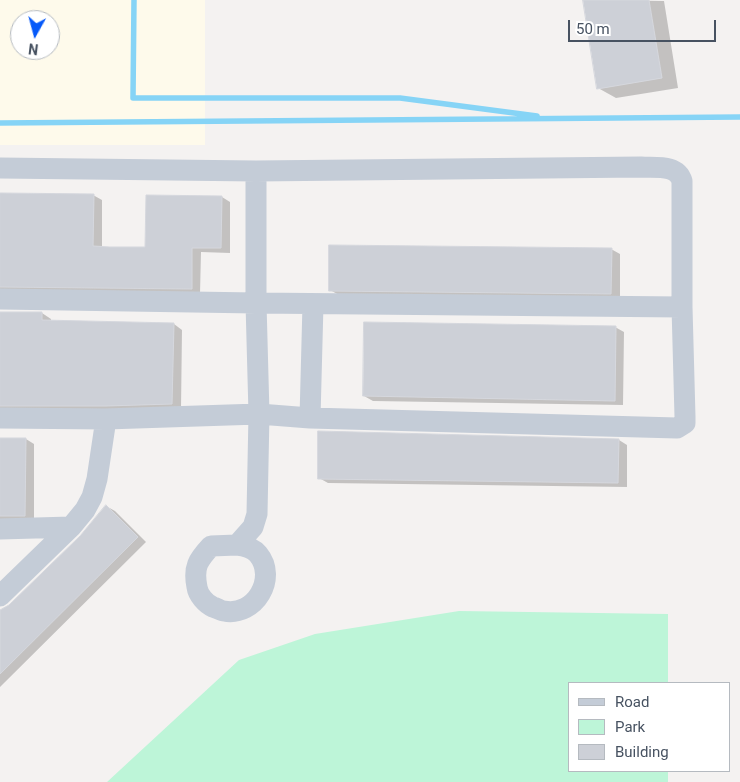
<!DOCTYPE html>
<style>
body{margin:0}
#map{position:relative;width:740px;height:782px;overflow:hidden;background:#f4f2f1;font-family:Roboto,sans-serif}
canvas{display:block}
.legend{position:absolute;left:568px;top:682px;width:162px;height:90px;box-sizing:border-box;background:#fff;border:1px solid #b5bac0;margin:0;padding:6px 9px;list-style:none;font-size:15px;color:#475261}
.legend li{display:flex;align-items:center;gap:10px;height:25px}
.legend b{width:25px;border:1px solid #b5bac0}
.north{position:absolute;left:10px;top:10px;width:50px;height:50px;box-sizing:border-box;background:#fff;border:1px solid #b5bac0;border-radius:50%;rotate:187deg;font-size:14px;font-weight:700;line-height:20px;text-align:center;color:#475261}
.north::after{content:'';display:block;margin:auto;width:18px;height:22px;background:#0659f9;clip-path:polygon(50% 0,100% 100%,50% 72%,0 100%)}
.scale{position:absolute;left:568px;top:20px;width:148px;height:22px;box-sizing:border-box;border:2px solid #475261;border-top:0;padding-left:6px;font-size:15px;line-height:18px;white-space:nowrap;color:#475261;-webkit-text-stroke:4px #fff;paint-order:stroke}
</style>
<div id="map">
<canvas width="740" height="782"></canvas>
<ul class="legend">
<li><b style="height:6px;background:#c4ccd7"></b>Road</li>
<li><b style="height:14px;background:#bdf5d8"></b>Park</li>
<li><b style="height:14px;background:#cdd0d7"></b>Building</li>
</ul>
<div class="north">N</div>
<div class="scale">50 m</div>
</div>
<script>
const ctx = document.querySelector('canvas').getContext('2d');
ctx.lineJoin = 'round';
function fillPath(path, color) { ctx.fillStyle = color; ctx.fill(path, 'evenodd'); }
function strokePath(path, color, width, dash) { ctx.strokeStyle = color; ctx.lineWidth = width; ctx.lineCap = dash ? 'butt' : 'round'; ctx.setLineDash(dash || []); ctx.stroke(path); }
fillPath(new Path2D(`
 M 0,0 L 205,0 L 205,145 L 0,145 ZM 20,20 L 50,20 L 50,50 L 20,50 Z`), '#fefaeb');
fillPath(new Path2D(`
 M 459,611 L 668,614 L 668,683 L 569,683 L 569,771 L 668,771 L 668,782 L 107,782 L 239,660 L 315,634 Z`), '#bdf5d8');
fillPath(new Path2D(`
 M 593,0 L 664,1 L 678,88 L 616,98 L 598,88 Z
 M 0,194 L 93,195 L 102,200 L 102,248 L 146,249 L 222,197 L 230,202 L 230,253 L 201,252 L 200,294 L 0,296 Z
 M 611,249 L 620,254 L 620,298 L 339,295 L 330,290 Z
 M 0,313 L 42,313 L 51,319 L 51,322 L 174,324 L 182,330 L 181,409 L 0,410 Z
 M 615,327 L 624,332 L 623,405 L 373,401 L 364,396 Z
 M 0,439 L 26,439 L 34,444 L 34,520 L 0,525 Z
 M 619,440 L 627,445 L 627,487 L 328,483 L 319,478 Z
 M 106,506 L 115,511 L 146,542 L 0,687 L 0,611 L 9,606 L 81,537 Z`), '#0003');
strokePath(new Path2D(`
 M 134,0 L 133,98 L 400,98 L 537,116
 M 0,123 L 740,117`), '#86d4f6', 5.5);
const building = new Path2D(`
 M 583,0 L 649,0 L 662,78 L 597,89 Z
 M 0,193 L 94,194 L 93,246 L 110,247 L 145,247 L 146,195 L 222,196 L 221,248 L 192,248 L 192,289 L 0,287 Z
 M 329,245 L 612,248 L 611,294 L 329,291 Z
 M 0,312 L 42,312 L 42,320 L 174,323 L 172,404 L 106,406 L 0,406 Z
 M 364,322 L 616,326 L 615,401 L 363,396 Z
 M 318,431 L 619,439 L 618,483 L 318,479 Z
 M 0,438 L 26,438 L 25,516 L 0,516 Z
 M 106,505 L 138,537 L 0,674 L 0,610 L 9,605 L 80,536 Z`);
fillPath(building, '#cdd0d7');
strokePath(building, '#d5d7dd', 1);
strokePath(new Path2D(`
 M 0,168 L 256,171 L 641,167 C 656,168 677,164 682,181 L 682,307 L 685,417 L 685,423 L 677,428 L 310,418 L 259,414 L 106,419 L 0,418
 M 0,299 L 256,303 L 682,307
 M 310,418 L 313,304
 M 0,529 L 71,527
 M 237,545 C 245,546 253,548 258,554 C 278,578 255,617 224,611 C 221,611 217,608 213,607 C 206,604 198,595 197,587 C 193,567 198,560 211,546 L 237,545 L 253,527 L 257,514 L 259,414 L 256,303 L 256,171
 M 0,596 L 71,527 L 85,510 L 92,497 L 97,479 L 106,419`), '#c4ccd7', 21);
</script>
